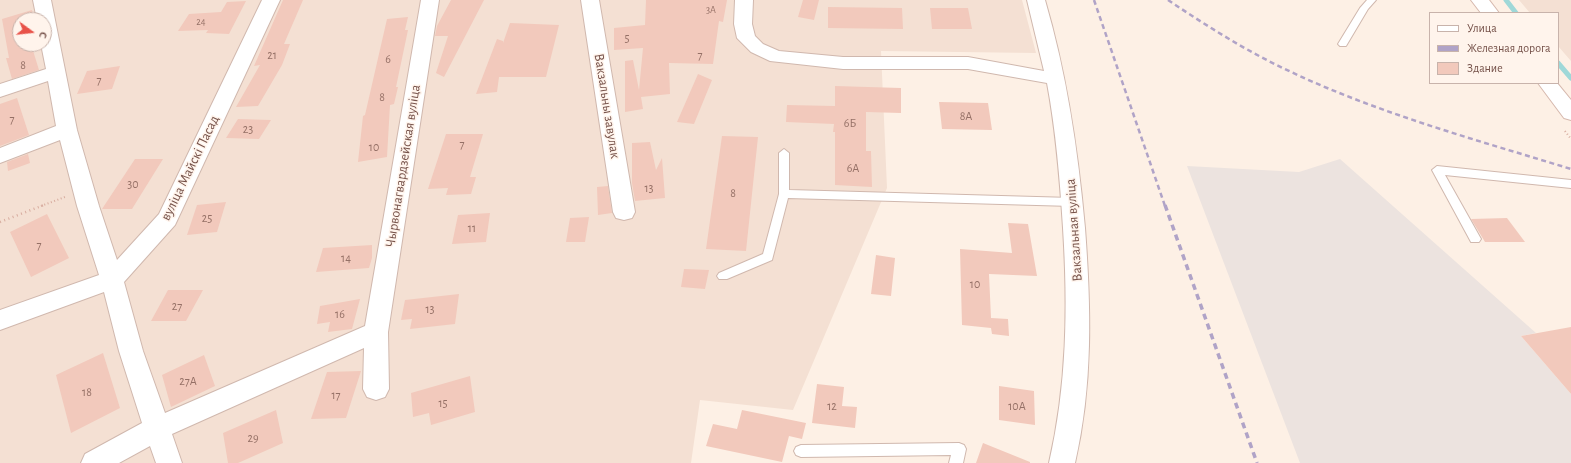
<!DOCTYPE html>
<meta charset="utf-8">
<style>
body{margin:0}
#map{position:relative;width:1571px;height:463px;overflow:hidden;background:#fdf0e5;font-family:"Alegreya Sans",sans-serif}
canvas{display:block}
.legend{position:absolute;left:1429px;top:12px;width:130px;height:72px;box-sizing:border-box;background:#fff4ec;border:1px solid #c8b3ab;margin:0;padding:5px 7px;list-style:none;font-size:12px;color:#76524a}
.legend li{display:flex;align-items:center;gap:8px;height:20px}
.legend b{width:20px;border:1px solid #c8b3ab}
.north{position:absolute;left:12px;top:12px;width:40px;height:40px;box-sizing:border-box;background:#fff4ec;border:1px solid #c8b3ab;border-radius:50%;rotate:105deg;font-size:11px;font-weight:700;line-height:16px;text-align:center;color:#76524a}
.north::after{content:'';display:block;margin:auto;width:14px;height:18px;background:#e85249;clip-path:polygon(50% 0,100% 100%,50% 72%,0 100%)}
</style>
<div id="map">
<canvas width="1571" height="463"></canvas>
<ul class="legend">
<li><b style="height:5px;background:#fff"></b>Улица</li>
<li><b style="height:5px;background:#b0a3c7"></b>Железная дорога</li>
<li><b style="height:11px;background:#f2c9bc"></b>Здание</li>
</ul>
<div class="north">С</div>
</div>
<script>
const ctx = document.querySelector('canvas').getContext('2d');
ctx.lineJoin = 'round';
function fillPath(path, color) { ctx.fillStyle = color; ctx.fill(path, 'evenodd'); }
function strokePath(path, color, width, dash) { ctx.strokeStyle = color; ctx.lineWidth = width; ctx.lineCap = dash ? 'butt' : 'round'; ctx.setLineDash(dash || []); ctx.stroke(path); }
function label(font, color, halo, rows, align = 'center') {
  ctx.font = font + ' "Alegreya Sans",sans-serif'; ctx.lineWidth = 3; ctx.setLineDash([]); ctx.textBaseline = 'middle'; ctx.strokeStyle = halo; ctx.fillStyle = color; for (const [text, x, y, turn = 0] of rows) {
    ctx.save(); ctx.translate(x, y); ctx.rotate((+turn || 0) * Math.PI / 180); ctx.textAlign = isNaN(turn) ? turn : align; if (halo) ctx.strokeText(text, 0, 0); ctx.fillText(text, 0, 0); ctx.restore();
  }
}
fillPath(new Path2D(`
 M 0,0 L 1022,0 L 1036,53 L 881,51 L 887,188 L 793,410 L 700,400 L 691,463 L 0,463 ZM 20,20 L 44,20 L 44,44 L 20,44 Z
 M 1519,0 L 1571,0 L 1571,61 L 1558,46 L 1558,13 L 1530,13 Z`), '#f4e0d3');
fillPath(new Path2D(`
 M 1340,159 L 1536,333 L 1521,336 L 1571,394 L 1571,463 L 1300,463 L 1187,166 L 1299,172 Z`), '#ece3df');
strokePath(new Path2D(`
 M 1506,0 L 1516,13
 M 1558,63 L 1571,78`), '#9fd8d8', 5);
fillPath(new Path2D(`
 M 283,0 L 303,0 L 284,44 L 290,44 L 282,65 L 258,106 L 236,107 L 260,65 L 254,66 Z
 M 451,0 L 484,0 L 444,77 L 436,73 L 448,36 L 435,36 L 437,26 Z
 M 646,0 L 727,0 L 723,22 L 719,21 L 713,64 L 669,63 L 670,94 L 641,97 L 643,109 L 625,112 L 625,61 L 633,60 L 639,90 L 643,48 L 614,50 L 614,28 L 645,25 Z
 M 803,0 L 819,0 L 814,20 L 798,17 Z
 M 246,1 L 229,34 L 206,33 L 208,30 L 178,31 L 189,14 L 221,12 L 227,2 Z
 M 828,7 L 902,8 L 903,29 L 828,28 Z
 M 930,8 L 968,8 L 972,29 L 932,29 Z
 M 32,10 L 34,20 L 20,20 L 20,44 L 31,44 L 39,70 L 12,79 L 6,58 L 9,58 L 2,19 Z
 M 408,17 L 405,30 L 408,30 L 396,87 L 398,87 L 394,104 L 390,105 L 387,157 L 358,162 L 363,116 L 365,115 L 387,19 Z
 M 510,23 L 559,25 L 546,77 L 499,77 L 497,92 L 476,94 L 497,39 L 503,41 L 503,43 Z
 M 120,66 L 112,89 L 77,94 L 87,71 Z
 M 698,74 L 712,80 L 694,124 L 677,122 Z
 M 835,86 L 901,88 L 901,113 L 866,112 L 866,151 L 871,151 L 872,187 L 835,185 L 835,132 L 833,132 L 834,124 L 786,122 L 787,105 L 835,106 Z
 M 17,98 L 29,135 L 0,146 L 0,104 Z
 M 939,102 L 988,103 L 992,130 L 942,129 Z
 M 238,119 L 271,120 L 259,139 L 226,138 Z
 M 446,134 L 483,134 L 470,177 L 476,177 L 471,194 L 446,195 L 448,188 L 428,189 Z
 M 722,136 L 758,137 L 746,251 L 706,249 Z
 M 650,142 L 656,170 L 662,158 L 665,198 L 635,201 L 632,183 L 632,143 Z
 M 28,154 L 30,163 L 8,171 L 7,162 Z
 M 135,159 L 163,159 L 132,209 L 102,209 Z
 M 608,186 L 612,213 L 598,215 L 597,187 Z
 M 226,202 L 217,232 L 187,235 L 197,205 Z
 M 490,213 L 486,242 L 452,244 L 458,215 Z
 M 47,214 L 69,258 L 31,277 L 10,232 Z
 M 589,217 L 585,242 L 566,242 L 570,218 Z
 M 1507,218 L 1525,242 L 1485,242 L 1471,219 Z
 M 1008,223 L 1028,224 L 1037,276 L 989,274 L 991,318 L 1008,319 L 1009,336 L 992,334 L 991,328 L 962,325 L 960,249 L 1012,253 Z
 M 372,245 L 372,258 L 369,268 L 316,272 L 323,248 Z
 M 876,255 L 895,258 L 891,296 L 871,294 Z
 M 684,269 L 709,270 L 705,289 L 681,287 Z
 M 168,290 L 203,290 L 186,321 L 151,321 Z
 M 459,294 L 455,324 L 410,329 L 412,319 L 401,320 L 405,300 Z
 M 360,299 L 352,329 L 328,332 L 330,322 L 317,324 L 320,306 Z
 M 1571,327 L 1571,394 L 1521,336 Z
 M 103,353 L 120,408 L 71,433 L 56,375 Z
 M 204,355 L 215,386 L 171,407 L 162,375 Z
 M 361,371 L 346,418 L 311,419 L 327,372 Z
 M 470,376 L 475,412 L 431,425 L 429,413 L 413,417 L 411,393 Z
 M 817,384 L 844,387 L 842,406 L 857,407 L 855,428 L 812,423 Z
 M 999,386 L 1034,391 L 1035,425 L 999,420 Z
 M 276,410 L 283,443 L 238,463 L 228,463 L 223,433 Z
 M 742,410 L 806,423 L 802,439 L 789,436 L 782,462 L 706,446 L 713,424 L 737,429 Z
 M 983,443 L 1030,462 L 1030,463 L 976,463 Z`), '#f2c9bc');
const service = new Path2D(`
 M 1367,0 L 1376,0 L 1368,9 L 1346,46 L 1340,46 L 1338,44 L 1360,8 Z
 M 784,149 L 789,153 L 789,190 L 1072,198 L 1077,202 L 1072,206 L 788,198 L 772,260 L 727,279 L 719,279 L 717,276 L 719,273 L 763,254 L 779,194 L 779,153 Z
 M 1437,166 L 1571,180 L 1571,188 L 1445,175 L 1481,239 L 1479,242 L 1471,242 L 1432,170 Z
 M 959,443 L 964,445 L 966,449 L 963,463 L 949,463 L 951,455 L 801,457 L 796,455 L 794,451 L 796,447 L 801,445 Z`);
const minor = new Path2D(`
 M 33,0 L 51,0 L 77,130 L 99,206 L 117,260 L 159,214 L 262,0 L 280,0 L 175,225 L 124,282 L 143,351 L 165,413 L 365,326 L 421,0 L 439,0 L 388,332 L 389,389 L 385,397 L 376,400 L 367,397 L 363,389 L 364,348 L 172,434 L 182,463 L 156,463 L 150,446 L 119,463 L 81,463 L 85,454 L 142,423 L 119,351 L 104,292 L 0,330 L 0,310 L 99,275 L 77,206 L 60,140 L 0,163 L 0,148 L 56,126 L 48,81 L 0,97 L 0,84 L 46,69 L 41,44 L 44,44 L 44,20 L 37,20 Z
 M 581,0 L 599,0 L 635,212 L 632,218 L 624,220 L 616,218 L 613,212 Z
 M 735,0 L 753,0 L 752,24 L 755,36 L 763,44 L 779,51 L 843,57 L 968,57 L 1044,71 L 1027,0 L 1045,0 C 1067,75 1078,150 1085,228 C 1091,308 1093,385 1075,463 L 1049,463 C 1067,385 1068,308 1063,228 C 1060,180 1056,131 1047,83 L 968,69 L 843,69 L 770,61 L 751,52 L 737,38 L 734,24 Z`);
const secondary = new Path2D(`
 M 1471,0 L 1489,0 L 1499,13 L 1481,13 Z
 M 1538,83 L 1557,83 L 1571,100 L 1571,120 L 1564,118 Z`);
strokePath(service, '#d0b8ae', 2);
strokePath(minor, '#d0b8ae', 2);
strokePath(secondary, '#d6b8ad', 2);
strokePath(new Path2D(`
 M 1565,131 L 1571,139
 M 41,206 L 65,197`), '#d7ac9f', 2, [1, 2.5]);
strokePath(new Path2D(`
 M 0,222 L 44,205`), '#d7ac9f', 2.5, [1, 3.5]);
fillPath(service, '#fff');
fillPath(minor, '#fff');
fillPath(secondary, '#fff');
strokePath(new Path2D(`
 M 1094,0 L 1165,206
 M 1168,0 C 1198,20 1229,40 1261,57 C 1358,108 1467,137 1571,169`), '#b0a3c7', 2.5, [5, 3.5]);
strokePath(new Path2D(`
 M 1165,205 L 1257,463`), '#b0a3c7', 3.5, [6, 4.5]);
label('10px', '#957066', null, [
 ["3А",711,10],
 ["24",201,22]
]);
label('12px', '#957066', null, [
 ["5",627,38],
 ["21",272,55],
 ["7",700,55],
 ["6",388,59],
 ["8",23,65],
 ["7",99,80],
 ["8",382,97],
 ["8А",966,116],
 ["7",12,119],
 ["6Б",850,123],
 ["23",248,129],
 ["7",462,144],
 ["10",374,147],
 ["6А",853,168],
 ["30",133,184],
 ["13",649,188],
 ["8",733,193],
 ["25",207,218],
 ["11",472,228],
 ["7",39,245],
 ["14",346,258],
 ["10",975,284],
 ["27",177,306],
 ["13",430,309],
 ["16",340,314],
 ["27А",188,381],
 ["18",87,392],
 ["17",336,395],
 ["15",443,403],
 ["12",832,406],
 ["10А",1017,406],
 ["29",253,438]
]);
label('14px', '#76524a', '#fff4ec', [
 ["Вакзальны завулак",607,106,81],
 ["Чырвонагвардзейская вуліца",403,166,-81],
 ["вуліца Майскі Пасад",190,168,-64],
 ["Вакзальная вуліца",1074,230,-94]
]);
</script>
